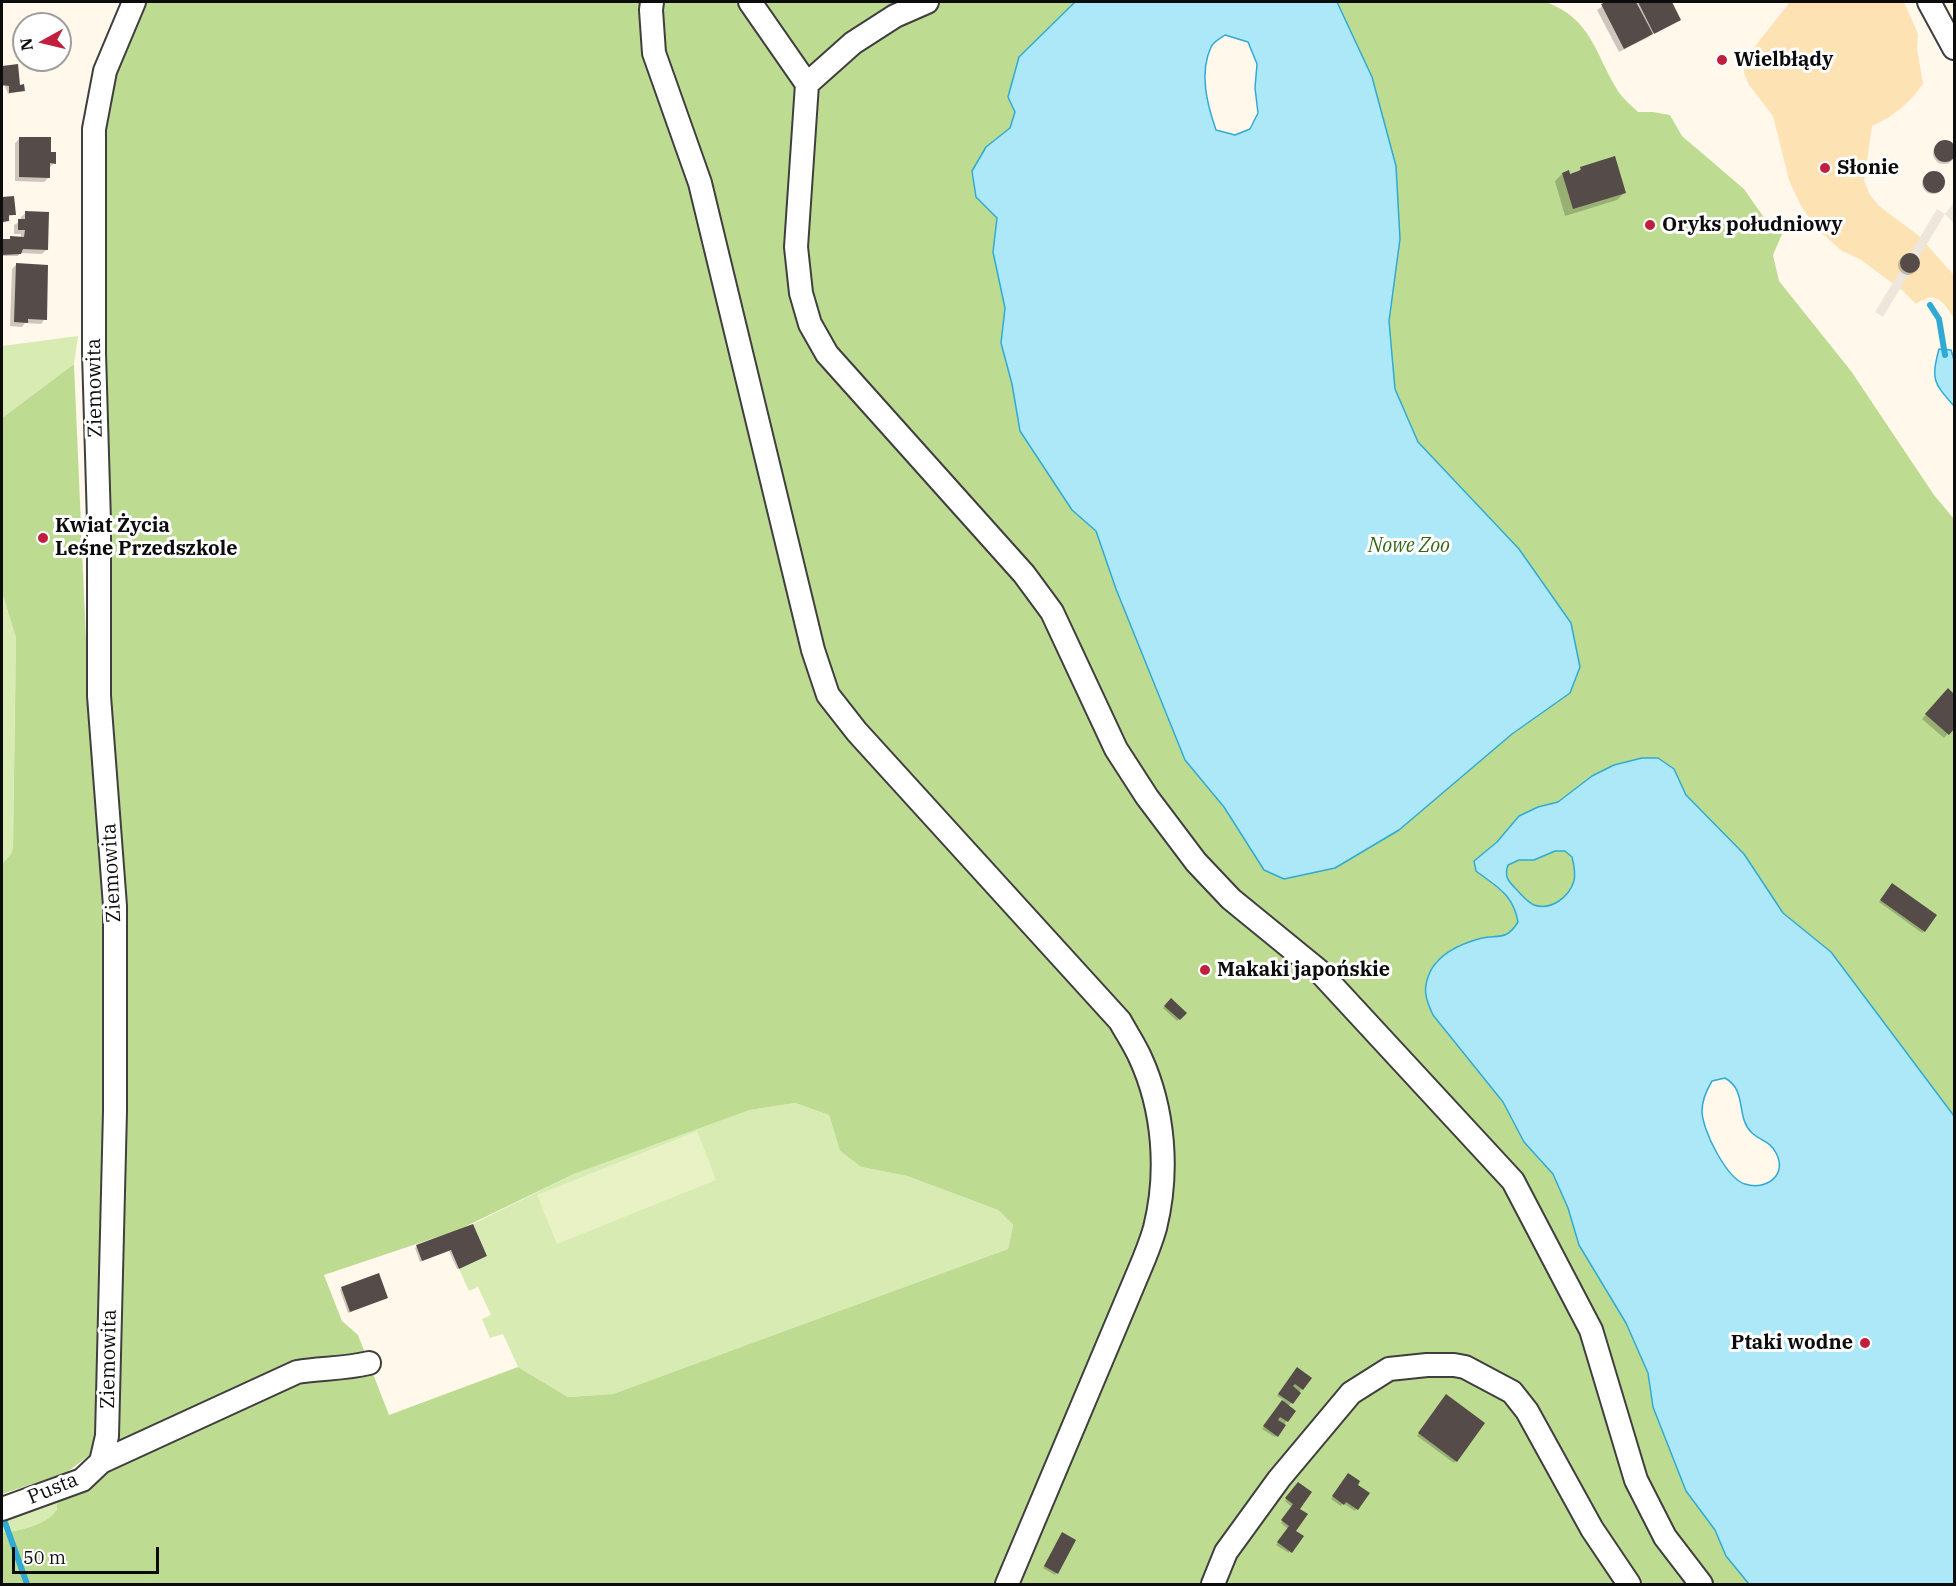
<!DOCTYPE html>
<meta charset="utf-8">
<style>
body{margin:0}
#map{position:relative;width:1956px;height:1586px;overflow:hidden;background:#fff8eb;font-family:"IBM Plex Serif",serif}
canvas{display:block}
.frame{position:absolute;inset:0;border:3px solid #0c0c0c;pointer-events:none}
.north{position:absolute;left:12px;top:12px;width:60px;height:60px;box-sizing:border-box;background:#fff;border:2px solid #9e9e9e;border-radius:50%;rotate:262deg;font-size:16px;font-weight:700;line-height:24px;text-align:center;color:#0c0c0c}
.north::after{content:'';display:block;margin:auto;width:21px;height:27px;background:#c21e3e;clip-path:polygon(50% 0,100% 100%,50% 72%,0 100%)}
.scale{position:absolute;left:12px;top:1547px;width:147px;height:27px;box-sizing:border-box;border:3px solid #0c0c0c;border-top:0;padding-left:8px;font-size:18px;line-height:21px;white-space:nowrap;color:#0c0c0c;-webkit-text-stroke:4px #fff;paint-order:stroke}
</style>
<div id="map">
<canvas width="1956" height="1586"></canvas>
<div class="frame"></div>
<div class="north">N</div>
<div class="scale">50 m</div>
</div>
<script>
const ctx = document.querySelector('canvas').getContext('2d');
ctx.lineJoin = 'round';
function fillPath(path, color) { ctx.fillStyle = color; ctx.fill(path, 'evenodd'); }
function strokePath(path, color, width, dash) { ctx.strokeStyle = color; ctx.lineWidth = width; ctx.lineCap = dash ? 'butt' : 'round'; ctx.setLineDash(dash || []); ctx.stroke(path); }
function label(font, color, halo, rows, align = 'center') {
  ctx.font = font + ' "IBM Plex Serif",serif'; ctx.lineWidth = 6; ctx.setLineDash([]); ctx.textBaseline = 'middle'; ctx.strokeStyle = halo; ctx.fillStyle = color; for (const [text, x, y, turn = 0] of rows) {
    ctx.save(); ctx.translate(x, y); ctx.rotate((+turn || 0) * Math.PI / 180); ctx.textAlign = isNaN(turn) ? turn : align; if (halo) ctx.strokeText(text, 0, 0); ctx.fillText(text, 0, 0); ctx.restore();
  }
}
fillPath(new Path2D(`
 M 78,336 L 74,364 L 2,418 L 2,346 Z
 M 2,592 L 16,638 L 13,848 L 11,854 L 2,864 Z
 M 795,1103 L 829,1115 L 840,1151 L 861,1167 L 907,1176 L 998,1210 L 1013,1225 L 1008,1249 L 613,1394 L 568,1397 L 518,1367 L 503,1334 L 490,1338 L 482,1319 L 491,1315 L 478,1287 L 469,1291 L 459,1269 L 487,1256 L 473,1224 L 574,1174 L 750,1110 Z
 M 57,1498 L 58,1510 C 45,1526 21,1530 2,1533 L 2,1517 Z`), '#d8ebb3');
fillPath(new Path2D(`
 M 144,2 L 1075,2 L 1019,57 L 1015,112 L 1010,128 L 986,147 L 976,197 L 997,217 L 993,252 L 1005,308 L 1001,343 L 1012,384 L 1072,509 L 1096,531 L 1116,589 L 1185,760 L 1224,807 L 1512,734 L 1569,693 L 1571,622 L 1519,549 L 1418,442 L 1395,389 L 1389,321 L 1400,239 L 1372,77 L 1337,2 L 1546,2 C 1592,19 1595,54 1618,91 C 1623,99 1632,106 1638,112 L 1653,112 L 1670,115 L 1682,136 L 1744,189 L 1765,219 L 1782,234 L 1773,255 L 1779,281 L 1851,371 L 1934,495 L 1954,519 L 1954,1116 L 1831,952 L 1783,913 L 1744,854 L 1686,795 L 1674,769 L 1592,776 L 1558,802 L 1538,807 L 1519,816 L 1497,842 L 1474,861 L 1476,871 C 1497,887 1512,894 1518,921 L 1512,931 L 1501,937 L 1482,938 L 1452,949 L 1436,961 L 1427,979 L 1433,1015 L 1503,1102 L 1524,1142 L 1553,1174 L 1568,1208 L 1579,1245 L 1626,1323 L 1648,1373 L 1653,1407 L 1686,1491 L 1715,1530 L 1726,1556 L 1749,1584 L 2,1584 L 2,1533 C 21,1530 45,1526 57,1510 L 57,1498 L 105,1466 L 106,694 L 101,351 L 105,98 ZM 795,1103 L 829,1115 L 840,1151 L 861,1167 L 907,1176 L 998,1210 L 1013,1225 L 1008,1249 L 613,1394 L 568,1397 L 518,1367 L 389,1415 L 358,1335 L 342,1321 L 324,1275 L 458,1230 L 574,1174 L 750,1110 Z
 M 74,364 L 88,686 L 99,824 L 109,1053 L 99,1421 L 92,1453 L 66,1473 L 2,1494 L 2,864 L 11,854 L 13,848 L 16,638 L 2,592 L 2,418 Z
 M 1555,851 L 1565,851 L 1572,857 C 1574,865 1576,873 1574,881 C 1569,897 1551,912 1534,905 C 1528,903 1524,897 1519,893 C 1510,883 1504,878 1508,864 L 1519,860 L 1534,860 Z`), '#bedc91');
fillPath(new Path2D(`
 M 1790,2 L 1904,2 L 1918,34 L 1917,48 L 1923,84 C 1910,102 1893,117 1872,126 L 1864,181 L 1870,195 L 1879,206 L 1919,236 L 1952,273 L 1954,277 L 1954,318 C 1942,301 1937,290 1916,304 L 1903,291 L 1860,259 L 1842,251 L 1815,227 L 1800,204 L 1789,180 L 1773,116 L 1749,85 L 1744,73 L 1745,59 Z`), '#fde2b4');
fillPath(new Path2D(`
 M 697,1131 L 716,1180 L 557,1244 L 537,1195 Z`), '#e9f2c5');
fillPath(new Path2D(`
 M 1954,202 L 1954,224 L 1945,214 L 1883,317 L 1875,312 L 1937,209 L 1945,214 Z`), '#eee6da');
const water = new Path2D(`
 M 1075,2 L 1337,2 L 1372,77 L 1396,166 L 1400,239 L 1389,321 L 1395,389 L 1418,442 L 1519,549 L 1571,623 L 1580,667 L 1570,693 L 1512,734 L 1399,830 L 1335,868 L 1284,879 L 1264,870 L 1224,807 L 1185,760 L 1116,589 L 1096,531 L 1072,510 L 1020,431 L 1012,384 L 1001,343 L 1005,308 L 993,252 L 997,218 L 976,197 L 972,171 L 986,147 L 1010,128 L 1015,112 L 1008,97 L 1019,57 ZM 1225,35 L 1248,42 L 1257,64 L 1255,88 L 1258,113 L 1250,129 L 1235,135 L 1216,130 C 1207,104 1199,73 1211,47 C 1213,42 1221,38 1225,35 Z
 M 1939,349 L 1951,350 L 1954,360 L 1954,406 C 1933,382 1931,380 1939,349 Z
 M 1642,758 L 1658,758 L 1674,769 L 1686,795 L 1744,854 L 1783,913 L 1831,952 L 1954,1116 L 1954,1584 L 1749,1584 L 1726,1556 L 1715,1530 L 1686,1491 L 1653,1407 L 1648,1373 L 1626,1323 L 1579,1245 L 1568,1208 L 1553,1174 L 1524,1142 L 1503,1102 L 1433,1015 C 1425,998 1422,988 1431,970 C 1441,952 1463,943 1482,938 C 1500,935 1507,940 1518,922 C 1513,894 1497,887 1476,871 L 1474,861 L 1497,842 L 1519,816 L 1538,807 L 1558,802 L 1592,776 L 1614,765 ZM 1555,851 L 1565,851 L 1572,857 C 1574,865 1576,873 1574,881 C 1569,897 1551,911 1534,905 C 1527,902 1521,894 1516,889 C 1508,881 1504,876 1508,865 L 1519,860 L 1534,860 ZM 1725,1078 C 1748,1091 1735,1117 1752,1133 C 1761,1141 1770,1141 1776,1153 C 1788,1175 1766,1191 1745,1184 C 1727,1179 1702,1130 1702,1111 C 1702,1100 1706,1091 1712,1081 Z`);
fillPath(water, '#ade8f9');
strokePath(water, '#30aad4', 1.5);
fillPath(new Path2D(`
 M 1609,2 L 1671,2 L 1680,20 L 1652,33 L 1647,38 L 1619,52 L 1597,10 Z
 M 17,65 L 19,86 L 23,91 L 8,94 L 5,86 L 2,86 L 2,68 Z
 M 20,138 L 49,153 L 54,163 L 49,168 L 49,177 L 44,182 L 15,181 L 15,143 Z
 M1933 153a11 11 0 1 1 22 0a11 11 0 1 1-22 0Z
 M 1581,168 L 1624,193 L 1617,200 L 1565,216 L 1555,181 L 1562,174 L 1569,176 L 1576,174 Z
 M1922 183a11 11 0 1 1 22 0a11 11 0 1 1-22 0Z
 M 2,197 L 13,197 L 14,215 L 7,217 L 6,222 L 2,223 Z
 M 26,213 L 47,249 L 42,254 L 20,253 L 18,256 L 2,256 L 2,240 L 8,240 L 11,238 L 21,238 L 21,234 L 14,234 L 14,225 L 21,221 L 21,217 Z
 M1898 265a10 10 0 1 1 20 0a10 10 0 1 1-20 0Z
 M 16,265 L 45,319 L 41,324 L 25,323 L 22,327 L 10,326 L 12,269 Z
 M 1948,690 L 1954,696 L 1954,727 L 1944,738 L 1922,719 Z
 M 1890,887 L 1924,931 L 1922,933 L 1879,902 Z
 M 1171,1000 L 1184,1013 L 1177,1021 L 1163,1008 Z
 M 472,1226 L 484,1257 L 457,1269 L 449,1251 L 420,1262 L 415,1248 L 416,1247 Z
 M 342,1288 L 384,1299 L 348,1313 L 340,1290 Z
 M 1295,1371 L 1302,1389 L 1288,1407 L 1294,1411 L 1275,1437 L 1262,1429 L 1284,1400 L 1277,1396 Z
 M 1445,1398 L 1456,1461 L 1454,1463 L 1417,1436 Z
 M 1347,1476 L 1368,1493 L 1355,1511 L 1343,1503 L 1341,1506 L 1331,1499 Z
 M 1296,1486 L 1293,1531 L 1289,1553 L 1276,1545 L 1288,1529 L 1281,1523 L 1292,1507 L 1285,1501 Z
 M 1061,1536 L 1056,1573 L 1055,1575 L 1043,1568 Z`), '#0003');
strokePath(new Path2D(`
 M 1930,305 L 1939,319 L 1945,355
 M 2,1514 L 27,1584`), '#30aad4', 6);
fillPath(new Path2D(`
 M 1606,2 L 1636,2 L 1653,34 L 1624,49 L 1601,4 Z
 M 1638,2 L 1672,2 L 1681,20 L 1654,34 Z
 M 18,64 L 20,85 L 24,84 L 25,91 L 9,93 L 9,86 L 2,85 L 2,66 Z
 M 19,137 L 51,137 L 51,152 L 56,152 L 56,164 L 50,163 L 50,178 L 19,177 Z
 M1934 151a11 11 0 1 1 22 0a11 11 0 1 1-22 0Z
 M 1615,156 L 1626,193 L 1573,209 L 1562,173 L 1569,170 L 1570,174 L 1581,170 L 1580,167 Z
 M1923 182a11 11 0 1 1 22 0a11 11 0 1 1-22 0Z
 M 14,196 L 16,215 L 9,215 L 9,221 L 2,222 L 2,197 Z
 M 25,211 L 49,212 L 48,250 L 23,249 L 21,254 L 2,255 L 2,239 L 10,239 L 10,236 L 24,237 L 25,230 L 18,230 L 18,219 L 25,219 Z
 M1900 263a10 10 0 1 1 20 0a10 10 0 1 1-20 0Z
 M 16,263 L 48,265 L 47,320 L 28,319 L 28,323 L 14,322 Z
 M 1948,688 L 1954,694 L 1954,729 L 1949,735 L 1925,714 Z
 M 1892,883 L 1937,915 L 1925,932 L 1880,900 Z
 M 1171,998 L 1187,1013 L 1180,1020 L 1164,1006 Z
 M 473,1224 L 487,1256 L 459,1269 L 451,1250 L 422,1261 L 416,1245 Z
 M 379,1273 L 388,1298 L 350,1312 L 341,1287 Z
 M 1297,1367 L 1312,1378 L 1303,1390 L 1295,1384 L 1293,1386 L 1301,1393 L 1293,1404 L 1278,1394 Z
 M 1446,1394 L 1485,1423 L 1457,1462 L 1418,1433 Z
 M 1282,1400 L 1296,1411 L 1288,1422 L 1280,1417 L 1278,1420 L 1286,1425 L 1278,1437 L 1263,1426 Z
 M 1348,1473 L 1360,1481 L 1358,1485 L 1370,1493 L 1358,1510 L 1346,1502 L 1344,1505 L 1332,1496 Z
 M 1298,1482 L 1312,1492 L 1300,1509 L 1308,1514 L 1296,1531 L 1304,1536 L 1292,1553 L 1277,1542 L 1289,1526 L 1281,1520 L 1293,1504 L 1285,1498 Z
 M 1062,1532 L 1076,1540 L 1058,1574 L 1044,1566 Z`), '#554b48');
const minor = new Path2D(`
 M 652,2 L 651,10 L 654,53 L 700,183 L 813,650 L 828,695 L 857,732 L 1120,1021 C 1126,1032 1134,1044 1140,1057 C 1164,1109 1169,1172 1155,1228 C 1151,1242 1145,1257 1139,1271 L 1007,1584
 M 750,2 L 807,84
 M 927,2 L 895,16 L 853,43 L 807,84 L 796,247 L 801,293 L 810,324 L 827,354 L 1024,574 L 1052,612 L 1116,749 L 1147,797 L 1196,862 L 1231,899 L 1318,970 L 1513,1181 L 1591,1330 L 1636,1480 L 1665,1537 L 1701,1584
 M 1929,2 L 1954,48
 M 101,1462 L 107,1436 L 115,1111 L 115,906 L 99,696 L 99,522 L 94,353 L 94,129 L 105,71 L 134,2
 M 2,1509 L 82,1480 L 101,1462 L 297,1372 C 321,1368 345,1369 369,1363
 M 1213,1584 L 1226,1552 L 1279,1479 L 1351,1393 L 1389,1369 L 1427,1365 L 1454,1365 L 1465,1367 L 1512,1392 L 1527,1411 L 1592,1529 L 1629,1584`);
strokePath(minor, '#3f3f3f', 26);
strokePath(minor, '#fff', 22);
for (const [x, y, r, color] of [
 [1722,60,6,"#c21e3e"],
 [1825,168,6,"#c21e3e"],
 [1650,225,6,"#c21e3e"],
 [43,538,6,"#c21e3e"],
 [1205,970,6,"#c21e3e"],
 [1865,1343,6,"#c21e3e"]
]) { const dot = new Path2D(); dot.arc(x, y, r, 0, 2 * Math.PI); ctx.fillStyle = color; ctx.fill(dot); strokePath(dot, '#fff', 2); }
label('bold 20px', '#0c0c0c', '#fff', [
 ["Wielbłądy",1734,60],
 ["Słonie",1837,168],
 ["Oryks południowy",1662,225],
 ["Kwiat Życia",55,526],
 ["Leśne Przedszkole",55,549],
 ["Makaki japońskie",1217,970],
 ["Ptaki wodne",1853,1343,"right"]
], 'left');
label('20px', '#0c0c0c', '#fff', [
 ["Ziemowita",95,388,-91],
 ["Ziemowita",112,873,-93],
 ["Ziemowita",109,1359,-89],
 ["Pusta",53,1489,-22]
]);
label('italic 20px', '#35661a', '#fff', [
 ["Nowe Zoo",1409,546]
]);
</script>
